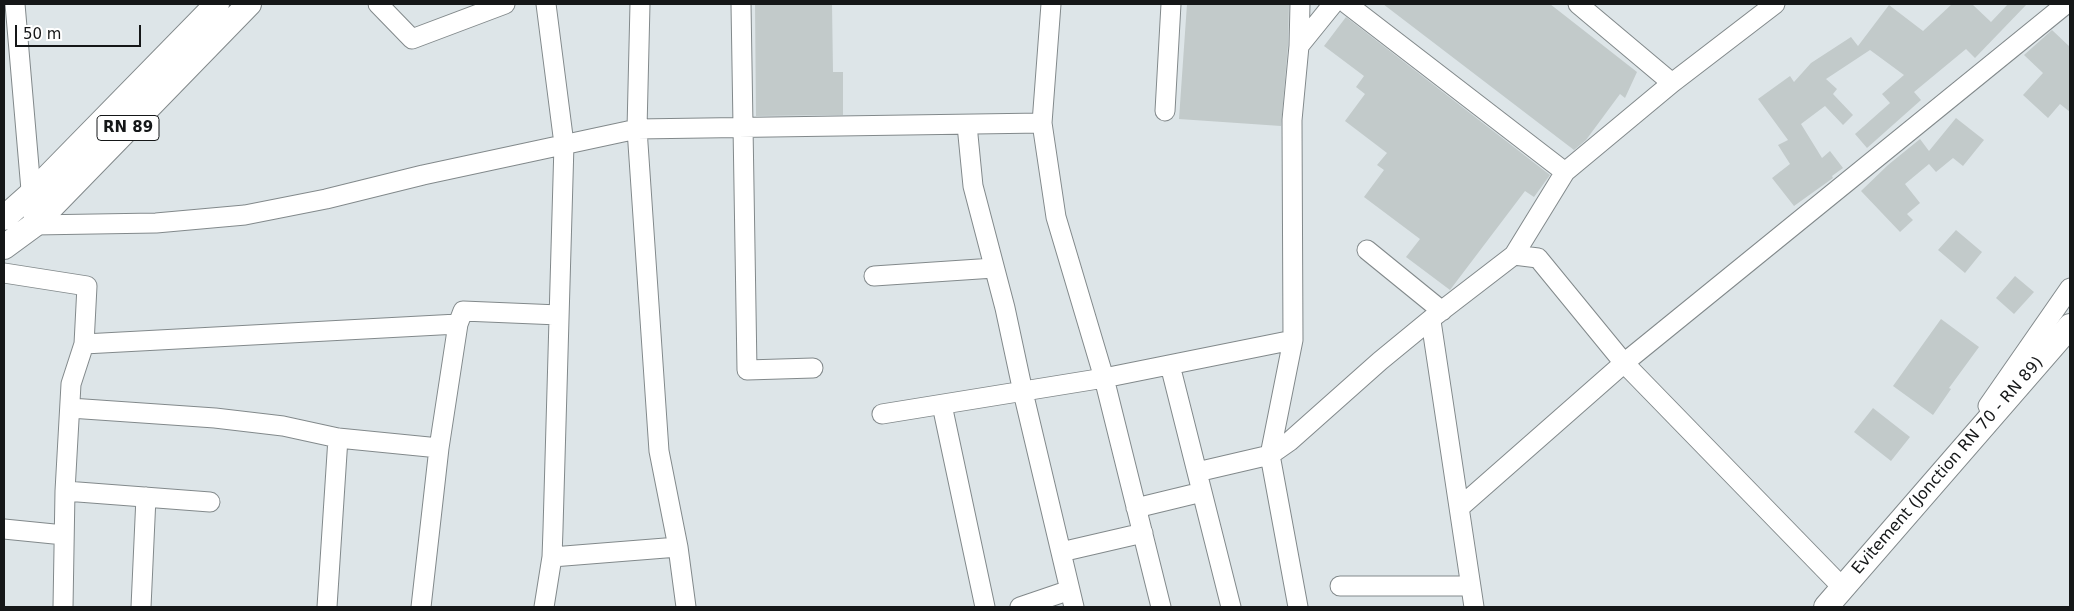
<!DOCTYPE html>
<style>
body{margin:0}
#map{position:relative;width:2074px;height:611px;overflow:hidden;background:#dde5e8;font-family:"DejaVu Sans",sans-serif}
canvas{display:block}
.frame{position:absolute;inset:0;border:5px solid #151718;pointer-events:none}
.scale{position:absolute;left:15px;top:25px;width:126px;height:22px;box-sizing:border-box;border:2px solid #151718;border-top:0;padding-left:6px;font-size:15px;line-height:18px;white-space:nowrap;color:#151718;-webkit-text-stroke:4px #fff;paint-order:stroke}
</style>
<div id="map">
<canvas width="2074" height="611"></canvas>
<div class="frame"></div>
<div class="scale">50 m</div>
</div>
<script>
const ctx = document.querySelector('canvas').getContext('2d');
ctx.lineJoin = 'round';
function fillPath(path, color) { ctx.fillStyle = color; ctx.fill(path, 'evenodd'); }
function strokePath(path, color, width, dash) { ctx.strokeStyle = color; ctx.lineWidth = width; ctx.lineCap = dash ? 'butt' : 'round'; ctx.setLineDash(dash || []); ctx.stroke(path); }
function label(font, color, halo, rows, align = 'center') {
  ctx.font = font + ' "DejaVu Sans",sans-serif'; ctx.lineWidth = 5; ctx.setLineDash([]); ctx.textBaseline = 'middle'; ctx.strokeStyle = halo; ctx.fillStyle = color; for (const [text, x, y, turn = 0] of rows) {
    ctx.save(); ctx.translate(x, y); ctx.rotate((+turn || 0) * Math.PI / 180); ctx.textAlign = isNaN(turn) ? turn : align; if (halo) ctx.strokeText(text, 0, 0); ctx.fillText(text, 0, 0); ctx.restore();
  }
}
fillPath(new Path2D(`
 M 755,4 L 832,4 L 833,72 L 843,72 L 843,115 L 756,116 Z
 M 1187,4 L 1289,4 L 1288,45 L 1281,126 L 1179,119 Z
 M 1383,4 L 1550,4 L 1637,72 L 1625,98 L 1620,94 L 1586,140 L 1574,150 Z
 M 1952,4 L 1972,4 L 1991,22 L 2008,4 L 2027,4 L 1975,58 L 1966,49 L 1914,92 L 1921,100 L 1867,148 L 1855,134 L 1890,103 L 1882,94 L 1904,75 L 1870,50 L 1826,79 L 1837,89 L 1833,94 L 1853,115 L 1843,125 L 1825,106 L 1801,124 L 1822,158 L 1830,151 L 1843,168 L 1832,176 L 1833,178 L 1794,206 L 1772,178 L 1790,164 L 1778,145 L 1788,140 L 1758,99 L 1790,76 L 1794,82 L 1811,63 L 1851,37 L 1858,46 L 1889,5 L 1923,31 Z
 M 1346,17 L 1550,175 L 1534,197 L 1525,191 L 1450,290 L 1406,257 L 1420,239 L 1364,197 L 1384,170 L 1377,165 L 1387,153 L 1345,121 L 1365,94 L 1356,87 L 1364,76 L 1324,46 Z
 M 2052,30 L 2070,47 L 2070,112 L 2060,104 L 2048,118 L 2023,95 L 2043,73 L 2024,55 Z
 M 1956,118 L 1984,140 L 1963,166 L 1953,158 L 1936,172 L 1929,164 L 1905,184 L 1920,203 L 1907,214 L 1913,220 L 1900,232 L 1861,191 L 1888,165 L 1920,139 L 1929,151 Z
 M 1956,230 L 1982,252 L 1965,273 L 1938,250 Z
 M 2015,276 L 2034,292 L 2014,314 L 1996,298 Z
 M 1941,319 L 1979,347 L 1949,388 L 1951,389 L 1933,415 L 1893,386 Z
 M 1873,408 L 1910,437 L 1891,461 L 1854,432 Z`), '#c2caca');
const minor = new Path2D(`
 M 15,4 L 34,225 L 156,223 L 245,215 L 326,199 L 423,175 L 637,129 L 1042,123
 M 378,4 L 412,39 L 505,4
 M 640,4 L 637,129 L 659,451 L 678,547 L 686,607
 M 741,4 L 747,370 L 813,368
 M 1051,4 L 1042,123 L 1056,217 L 1104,378 L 1161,607
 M 1347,4 L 1565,172 L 1672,83 L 1775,4
 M 1578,4 L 1672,83
 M 1299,46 L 1333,4
 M 1165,111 L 1171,4
 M 967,125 L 973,186 L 1005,308 L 1023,392 L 1074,607
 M 1367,250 L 1442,311
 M 1514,255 L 1565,172
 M 4,273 L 87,286 L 84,344 L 71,384 L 65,491 L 63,607
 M 874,276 L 994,268
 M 1431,321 L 1474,607
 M 458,324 L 463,311 L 559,315
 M 84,344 L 458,324 L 439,448 L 421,607
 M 1170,365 L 1231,607
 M 942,405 L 985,607
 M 1988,406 L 2070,288
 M 70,408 L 215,418 L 283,426 L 338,438 L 439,448
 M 882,414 L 1104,378 L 1293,340
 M 1197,472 L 1270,455 L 1290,441 L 1380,361 L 1436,315 L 1514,255 L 1538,258 L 1624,363 L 1843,588
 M 65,491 L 210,502
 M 1136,508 L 1202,492
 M 1459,508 L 1624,363 L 2066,4
 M 4,529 L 64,535
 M 1061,552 L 1143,533
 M 552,557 L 678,547
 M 1340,586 L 1471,586
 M 141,607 L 146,497
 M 327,607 L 338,438
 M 544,607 L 552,557 L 553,529 L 564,144 L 546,4
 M 1020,607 L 1070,590
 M 1298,607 L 1270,455 L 1293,340 L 1292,120 L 1299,46 L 1300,4`);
const major = new Path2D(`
 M 4,218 L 31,194 L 217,4
 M 4,247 L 34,225 L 249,4
 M 1826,607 L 2070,326`);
strokePath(minor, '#82898b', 21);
strokePath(major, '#82898b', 26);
strokePath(minor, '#fff', 19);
strokePath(major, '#fff', 24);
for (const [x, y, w] of [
 [128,128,62]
]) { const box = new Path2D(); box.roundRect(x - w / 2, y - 12.5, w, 25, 4); ctx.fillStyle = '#fff'; ctx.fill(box); strokePath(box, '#151718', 1); }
label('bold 15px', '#151718', null, [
 ["RN 89",128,128]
]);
label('16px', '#151718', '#fff', [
 ["Evitement (Jonction RN 70 - RN 89)",1948,466,-49]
]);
</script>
